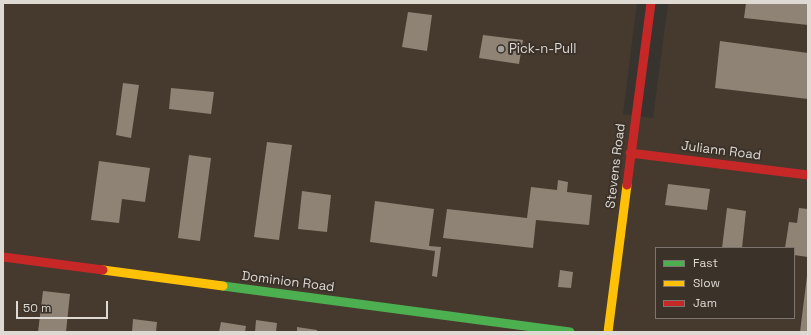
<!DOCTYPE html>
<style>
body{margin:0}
#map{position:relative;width:811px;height:335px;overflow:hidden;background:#37332e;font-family:"Space Grotesk",sans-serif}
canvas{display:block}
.frame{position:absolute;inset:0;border:4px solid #dfd9d4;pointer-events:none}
.legend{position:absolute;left:655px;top:247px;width:140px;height:72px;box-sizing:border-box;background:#3b332a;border:1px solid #7d756e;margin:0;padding:5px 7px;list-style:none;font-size:12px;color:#dfd9d4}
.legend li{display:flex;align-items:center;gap:8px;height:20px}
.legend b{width:20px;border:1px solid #7d756e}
.scale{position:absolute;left:16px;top:301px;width:92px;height:18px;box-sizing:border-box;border:2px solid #dfd9d4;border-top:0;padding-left:5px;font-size:12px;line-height:14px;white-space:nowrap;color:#dfd9d4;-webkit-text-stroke:3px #3b332a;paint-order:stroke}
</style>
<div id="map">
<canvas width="811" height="335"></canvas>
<div class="frame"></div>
<ul class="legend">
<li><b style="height:5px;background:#4caf50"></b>Fast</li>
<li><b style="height:5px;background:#ffc107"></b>Slow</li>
<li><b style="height:5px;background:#c62828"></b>Jam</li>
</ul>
<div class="scale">50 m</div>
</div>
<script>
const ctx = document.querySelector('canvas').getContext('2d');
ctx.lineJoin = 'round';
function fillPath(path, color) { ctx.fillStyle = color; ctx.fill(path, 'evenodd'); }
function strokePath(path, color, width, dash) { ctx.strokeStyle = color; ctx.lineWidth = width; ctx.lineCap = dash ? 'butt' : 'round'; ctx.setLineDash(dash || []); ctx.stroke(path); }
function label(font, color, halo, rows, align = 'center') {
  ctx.font = font + ' "Space Grotesk",sans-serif'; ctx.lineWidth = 4; ctx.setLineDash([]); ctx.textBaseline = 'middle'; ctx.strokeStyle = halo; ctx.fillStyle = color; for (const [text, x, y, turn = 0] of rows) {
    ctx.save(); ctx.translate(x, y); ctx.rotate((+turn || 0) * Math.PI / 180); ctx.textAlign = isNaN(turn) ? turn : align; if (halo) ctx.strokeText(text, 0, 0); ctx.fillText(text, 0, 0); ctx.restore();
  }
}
fillPath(new Path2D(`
 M 3,3 L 637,3 L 623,114 L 653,118 L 668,3 L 808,3 L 808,332 L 3,332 ZM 656,248 L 794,248 L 794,318 L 656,318 Z`), '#46392d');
fillPath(new Path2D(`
 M 746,3 L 808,3 L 808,25 L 744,18 Z
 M 408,12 L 432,15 L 427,51 L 402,47 Z
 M 483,35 L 523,40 L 519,64 L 479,58 Z
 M 720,41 L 808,53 L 808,99 L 715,88 Z
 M 123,83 L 139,85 L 131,138 L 116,135 Z
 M 171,88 L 214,92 L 211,114 L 169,109 Z
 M 267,142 L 292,145 L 279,240 L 254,237 Z
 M 189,155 L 211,158 L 200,241 L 178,238 Z
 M 99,161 L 150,168 L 145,202 L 122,199 L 119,223 L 91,220 Z
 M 558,180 L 568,182 L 567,192 L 592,195 L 589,225 L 536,220 L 533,248 L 443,238 L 447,209 L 527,218 L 531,187 L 557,190 Z
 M 668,184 L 710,189 L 707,210 L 665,205 Z
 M 302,191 L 331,195 L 327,232 L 298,229 Z
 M 375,201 L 434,209 L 429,246 L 441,247 L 437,277 L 432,276 L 435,251 L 370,242 Z
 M 727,208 L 746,211 L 742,248 L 722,248 Z
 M 799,208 L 808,209 L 808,257 L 794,255 L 794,248 L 785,248 L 789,222 L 797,223 Z
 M 560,270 L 573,272 L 571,288 L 558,287 Z
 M 807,276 L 808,332 L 800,332 Z
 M 43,291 L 70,294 L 66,332 L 38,332 Z
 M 133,319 L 157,322 L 156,332 L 132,332 Z
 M 256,320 L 277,323 L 276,332 L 255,332 Z
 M 221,322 L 246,326 L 245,332 L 219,332 Z
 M 297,327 L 317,330 L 317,332 L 297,332 Z`), '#8f8376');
strokePath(new Path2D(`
 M 223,286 L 570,332`), '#4caf50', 9);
strokePath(new Path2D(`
 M 103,270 L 223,286
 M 608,332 L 627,185`), '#ffc107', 9);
strokePath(new Path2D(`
 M 630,153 L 808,175
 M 627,185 L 651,3
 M 3,257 L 103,270`), '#c62828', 9);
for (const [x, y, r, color] of [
 [501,49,4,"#a49f9a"]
]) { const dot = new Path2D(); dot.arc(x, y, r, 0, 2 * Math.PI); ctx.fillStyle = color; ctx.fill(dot); strokePath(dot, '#3b332a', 1.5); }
label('13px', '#dfd9d4', '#3b332a', [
 ["Pick-n-Pull",509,49]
], 'left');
label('13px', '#dfd9d4', '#3b332a', [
 ["Juliann Road",721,151,7],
 ["Stevens Road",616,166,-83],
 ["Dominion Road",288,282,7]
]);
</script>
